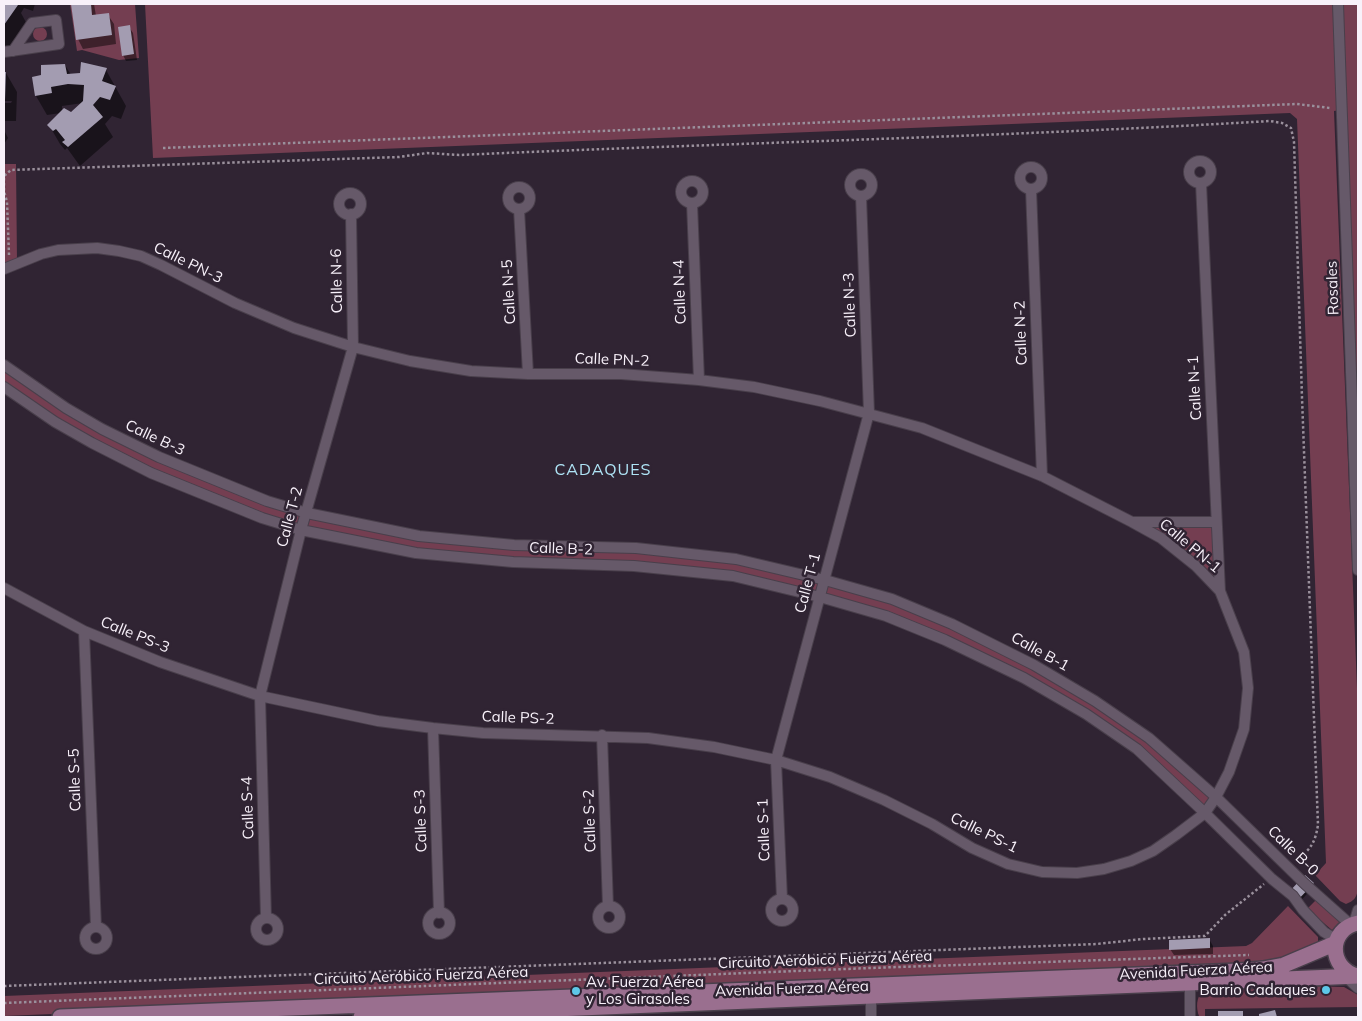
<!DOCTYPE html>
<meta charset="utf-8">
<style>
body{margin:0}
#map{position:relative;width:1362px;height:1021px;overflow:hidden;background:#302433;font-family:Mulish,sans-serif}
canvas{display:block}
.frame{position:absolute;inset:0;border:5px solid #f8f1fa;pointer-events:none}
</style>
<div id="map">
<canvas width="1362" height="1021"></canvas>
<div class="frame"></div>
</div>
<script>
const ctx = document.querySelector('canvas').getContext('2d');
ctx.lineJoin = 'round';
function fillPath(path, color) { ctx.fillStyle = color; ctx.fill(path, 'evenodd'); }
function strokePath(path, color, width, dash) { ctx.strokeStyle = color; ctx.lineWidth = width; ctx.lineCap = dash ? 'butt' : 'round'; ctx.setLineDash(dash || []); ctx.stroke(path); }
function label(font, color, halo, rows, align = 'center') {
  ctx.font = font + ' Mulish,sans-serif'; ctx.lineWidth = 5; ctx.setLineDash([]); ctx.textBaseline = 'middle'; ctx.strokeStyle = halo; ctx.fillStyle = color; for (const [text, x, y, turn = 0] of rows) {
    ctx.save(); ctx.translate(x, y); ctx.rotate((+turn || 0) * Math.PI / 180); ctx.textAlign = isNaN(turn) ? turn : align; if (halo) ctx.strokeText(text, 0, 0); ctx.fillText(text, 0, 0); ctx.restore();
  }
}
fillPath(new Path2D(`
 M 70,4 L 135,4 L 139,58 L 119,60 L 82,50 L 77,51 Z
 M 145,4 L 1358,4 L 1358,570 L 1341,110 L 1334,111 L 1358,713 L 1358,890 C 1356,898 1354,901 1346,904 L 1340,901 L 1315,875 L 1326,863 L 1297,119 L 1290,113 L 153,158 Z
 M33 34a7 7 0 1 1 14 0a7 7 0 1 1-14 0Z
 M 4,164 L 16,164 L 17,262 L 4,269 Z
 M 4,365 L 102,429 L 267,501 L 419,536 L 736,559 L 892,599 L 1095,701 L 1216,797 L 1205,813 L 1137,749 L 1024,678 L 886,616 L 733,576 L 416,553 L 301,530 L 151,473 L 4,387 Z
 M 1132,522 L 1216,522 L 1220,591 Z
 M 1316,900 L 1342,921 L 1332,930 L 1307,909 Z
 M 1288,906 L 1318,937 L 1318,943 L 1274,964 L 4,1016 L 4,996 L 1246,946 L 1252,943 Z
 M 1268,985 L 1344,987 L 1358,995 L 1358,1007 L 1205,1009 L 1205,1016 L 1199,1016 C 1196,1008 1196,997 1203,991 Z`), '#743e51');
fillPath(new Path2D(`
 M 4,4 L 35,4 L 33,11 L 24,8 L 21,13 L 28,26 L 7,54 L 4,52 Z
 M 72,4 L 94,4 L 96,16 L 108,15 L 114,24 L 116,44 L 83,49 L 78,39 Z
 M 129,27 L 133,33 L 137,60 L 126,61 L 123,55 Z
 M 65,65 L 71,75 L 106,70 L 126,106 L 121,119 L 112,116 L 105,124 L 113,137 L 80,166 L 67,148 L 65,150 L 60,144 L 49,125 L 61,113 L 47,115 L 36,96 L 43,76 ZM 83,103 L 71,114 L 62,111 L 62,106 Z
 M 4,73 L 6,73 L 17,92 L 16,121 L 4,121 L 4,103 L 11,103 L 12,101 L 4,101 Z
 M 4,130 L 8,138 L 4,144 Z
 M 1313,884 L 1314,886 L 1297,905 L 1289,898 Z
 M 1209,939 L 1213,946 L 1213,954 L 1174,955 L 1170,949 Z
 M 1328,988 L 1330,994 L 1325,994 L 1324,991 Z`), '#0007');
fillPath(new Path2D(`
 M 4,4 L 16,4 L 18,5 L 4,25 Z
 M 71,4 L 91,4 L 92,15 L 109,13 L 112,35 L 76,40 Z
 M 130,25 L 134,54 L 122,56 L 118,27 Z
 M 81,62 L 107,68 L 102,81 L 116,86 L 110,100 L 100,97 L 93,105 L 103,117 L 68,147 L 62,142 L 65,140 L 56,129 L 53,131 L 47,125 L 64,108 L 71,112 L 83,101 L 84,85 L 68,84 L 51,87 L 52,93 L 35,96 L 32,77 L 41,75 L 41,65 L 65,64 L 67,74 L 80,73 Z
 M 4,72 L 6,72 L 5,100 L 4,100 Z
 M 1305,875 L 1314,883 L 1295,903 L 1286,895 Z
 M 1210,938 L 1210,948 L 1169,950 L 1169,940 Z
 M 1322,987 L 1329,987 L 1329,991 L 1322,992 Z
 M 1275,1010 L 1277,1017 L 1259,1017 L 1259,1014 Z
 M 1218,1011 L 1243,1011 L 1243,1017 L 1218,1017 Z`), '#a39cb1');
const street = new Path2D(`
 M 1338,4 L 1358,570
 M 4,52 L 59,44 L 56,20 L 32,23 L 13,51
 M1189 172a11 11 0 1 1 22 0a11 11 0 1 1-22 0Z
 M1020 178a11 11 0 1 1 22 0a11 11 0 1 1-22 0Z
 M850 185a11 11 0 1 1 22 0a11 11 0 1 1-22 0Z
 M681 192a11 11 0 1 1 22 0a11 11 0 1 1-22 0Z
 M 1201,183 L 1220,591
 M508 198a11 11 0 1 1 22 0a11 11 0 1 1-22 0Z
 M 1031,189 L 1042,476
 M339 204a11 11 0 1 1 22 0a11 11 0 1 1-22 0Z
 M 692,203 L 699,380
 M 519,209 L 528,374
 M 4,269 L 41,254 L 58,250 L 97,248 L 119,251 L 141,256 L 161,265 L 235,303 L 294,328 L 353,347 L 410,361 L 471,371 L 528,374 L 621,374 L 699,380 L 754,387 L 820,401 L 922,428 L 1042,476 L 1132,522 L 1161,538 L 1196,566 L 1220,591 L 1244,652 L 1248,688 L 1244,729 L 1229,772 L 1216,797 L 1205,813 L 1176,835 L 1153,851 L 1131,861 L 1104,869 L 1077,873 L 1042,872 L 1008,864 L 972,848 L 932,824 L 884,800 L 830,777 L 776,760 L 714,747 L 648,738 L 483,733 L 433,728 L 378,721 L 260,696 L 160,662 L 84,631 L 4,588
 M 4,365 L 66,408 L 102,429 L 159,457 L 267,501 L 307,513 L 419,536 L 514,545 L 636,548 L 736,559 L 825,580 L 892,599 L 952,624 L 1034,665 L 1095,701 L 1149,738 L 1216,797 L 1305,884 L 1351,925
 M 4,387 L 55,422 L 92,443 L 151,473 L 262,518 L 301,530 L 416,553 L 513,562 L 634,566 L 733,576 L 820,597 L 886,616 L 945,640 L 1024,678 L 1086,714 L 1137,749 L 1205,813 L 1272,879 L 1293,896 L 1303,910 L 1324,932 L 1337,940
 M 1134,522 L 1216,522
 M 84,631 L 96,927
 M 433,728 L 439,913
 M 602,735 L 608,906
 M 782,899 L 776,760 L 869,413 L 861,196
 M771 910a11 11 0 1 1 22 0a11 11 0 1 1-22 0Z
 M598 917a11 11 0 1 1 22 0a11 11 0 1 1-22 0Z
 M428 923a11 11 0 1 1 22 0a11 11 0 1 1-22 0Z
 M 266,918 L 260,696 L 301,530 L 353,347 L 351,214
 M256 929a11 11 0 1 1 22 0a11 11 0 1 1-22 0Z
 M 1354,923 L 1358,910
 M85 938a11 11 0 1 1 22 0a11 11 0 1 1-22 0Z
 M 1343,974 L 1358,988
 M 1190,979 L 1190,1017
 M 871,992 L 871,1017`);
const primary = new Path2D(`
 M 1357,976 C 1328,968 1328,929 1358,923
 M 60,1017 L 1239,971 L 1263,969 L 1284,965 L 1336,943
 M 361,1017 L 1358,976`);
strokePath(street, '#493f4b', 12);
strokePath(primary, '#493f4b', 18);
strokePath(new Path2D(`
 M 163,148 L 1297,104 L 1330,108
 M 9,255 L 7,202 L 4,191 L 4,176 L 11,170 L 399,157 L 427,153 L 459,155 C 729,143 1000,137 1270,121 L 1282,123 L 1291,128 L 1294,142 L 1302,398 L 1318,825 C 1315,843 1311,849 1296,860
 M 4,986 L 1097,944 L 1143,939 L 1205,936 L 1225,915 L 1264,884
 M 4,1003 L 870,968 L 1249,955`), '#9a909c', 2.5, [2.5, 2.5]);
strokePath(street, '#665969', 10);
strokePath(primary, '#9a6f8f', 15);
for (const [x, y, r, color] of [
 [1326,990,5,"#5dc7e8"],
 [576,991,5,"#5dc7e8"]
]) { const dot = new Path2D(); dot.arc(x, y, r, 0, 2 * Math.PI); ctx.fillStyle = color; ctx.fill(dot); strokePath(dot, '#302433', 2); }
label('15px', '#f8f1fa', '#302433', [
 ["Calle PN-3",188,263,26],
 ["Calle N-6",337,281,-91],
 ["Rosales",1333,288,-92],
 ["Calle N-5",509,292,-93],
 ["Calle N-4",680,292,-92],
 ["Calle N-3",850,305,-92],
 ["Calle N-2",1021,333,-92],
 ["Calle PN-2",612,360,2],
 ["Calle N-1",1195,388,-93],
 ["Calle B-3",155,438,25],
 ["Calle T-2",290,517,-75],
 ["Calle PN-1",1190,546,40],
 ["Calle B-2",561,549,2],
 ["Calle T-1",808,583,-75],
 ["Calle PS-3",135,635,22],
 ["Calle B-1",1040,652,29],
 ["Calle PS-2",518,718,2],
 ["Calle S-5",75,780,-92],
 ["Calle S-4",248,808,-92],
 ["Calle S-3",421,821,-92],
 ["Calle S-2",590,821,-92],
 ["Calle S-1",764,830,-92],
 ["Calle PS-1",984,833,26],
 ["Calle B-0",1293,851,44],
 ["Circuito Aeróbico Fuerza Aérea",825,960,-2],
 ["Avenida Fuerza Aérea",1196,971,-3],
 ["Circuito Aeróbico Fuerza Aérea",421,976,-2],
 ["Avenida Fuerza Aérea",792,989,-2]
]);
label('15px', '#f8f1fa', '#302433', [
 ["Av. Fuerza Aérea",586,982],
 ["y Los Girasoles",586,999],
 ["Barrio Cadaques",1316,990,"right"]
], 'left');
ctx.letterSpacing = '1px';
label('16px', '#afe4f6', '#302433', [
 ["CADAQUES",603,470]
]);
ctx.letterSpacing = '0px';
</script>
